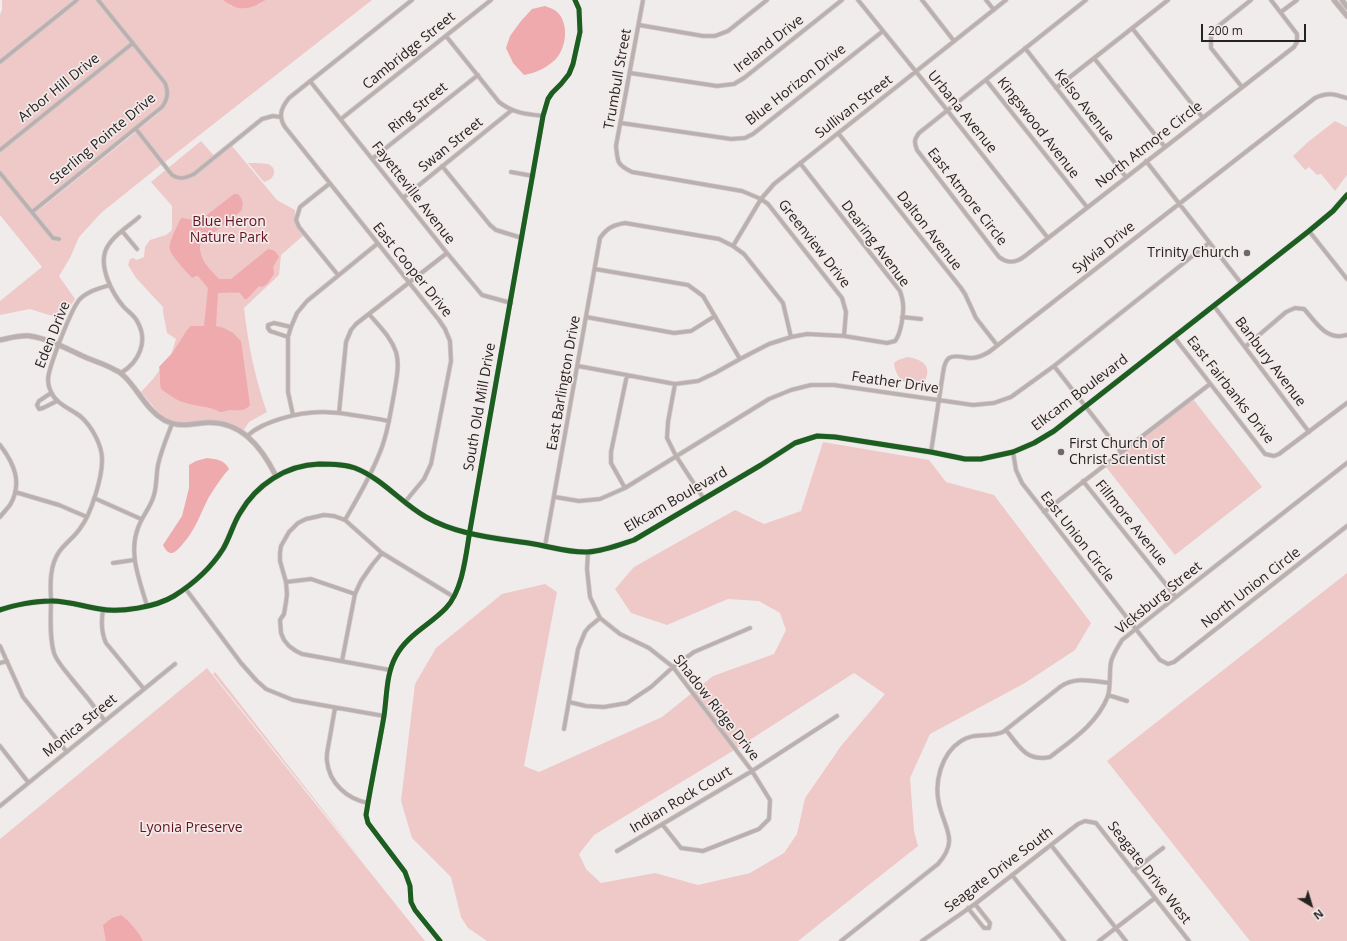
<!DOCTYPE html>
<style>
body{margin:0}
#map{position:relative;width:1347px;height:941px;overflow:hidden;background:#f1ecec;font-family:"Open Sans",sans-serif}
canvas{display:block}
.north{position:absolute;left:1291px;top:885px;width:40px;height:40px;-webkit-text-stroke:3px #f3eaea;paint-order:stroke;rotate:142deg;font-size:11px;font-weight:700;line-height:16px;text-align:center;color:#262323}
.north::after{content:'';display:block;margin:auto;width:14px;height:18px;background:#262323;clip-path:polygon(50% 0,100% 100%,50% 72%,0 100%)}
.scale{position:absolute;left:1201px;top:24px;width:105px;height:18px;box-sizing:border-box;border:2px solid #262323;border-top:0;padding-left:5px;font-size:12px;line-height:14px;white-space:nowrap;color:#262323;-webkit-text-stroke:3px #f3eaea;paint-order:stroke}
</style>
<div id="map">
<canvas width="1347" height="941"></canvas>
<div class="north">N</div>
<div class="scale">200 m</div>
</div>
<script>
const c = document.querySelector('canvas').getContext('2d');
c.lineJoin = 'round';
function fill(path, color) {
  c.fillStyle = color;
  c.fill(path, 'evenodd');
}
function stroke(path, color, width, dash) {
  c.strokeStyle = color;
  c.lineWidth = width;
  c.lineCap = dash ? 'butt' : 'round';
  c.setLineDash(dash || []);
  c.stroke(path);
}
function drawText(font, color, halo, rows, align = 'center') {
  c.font = font + ' "Open Sans",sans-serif';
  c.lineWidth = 3.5;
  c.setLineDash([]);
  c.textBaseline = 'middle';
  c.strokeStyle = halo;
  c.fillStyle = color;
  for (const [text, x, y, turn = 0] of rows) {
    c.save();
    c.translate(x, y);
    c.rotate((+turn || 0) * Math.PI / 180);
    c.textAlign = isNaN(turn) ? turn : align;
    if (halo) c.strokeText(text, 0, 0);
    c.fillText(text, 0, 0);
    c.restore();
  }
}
const green = new Path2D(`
 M2,0H73L0,59V15L2,9Z
 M80,0H95L130,43L0,147V64Z
 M100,0H223L231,6L258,5L266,0H372L165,162L138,129C154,117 177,105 166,82Z
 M132,46C139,54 162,79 165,88C167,95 164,100 161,106L32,210L0,170V152Z
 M1335,121L1347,127V175L1335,191L1321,174L1317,175L1309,167L1305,170L1293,156L1308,142Z
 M136,132L162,164L101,213L79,237L70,258L59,276L75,299L62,319L30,309L0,315V301L42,267L0,215V176L52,239L60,241L61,237L54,236L35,213Z
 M201,141L216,158L232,146L277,200L295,210V220L305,234L281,255L279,275L244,308C248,343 255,379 267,412L249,422L244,430C235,426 225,421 215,421C199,419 181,429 166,419C160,415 147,399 141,392L153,379L171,355L176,339L167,333L163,312V307L136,278L128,265L130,259L133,258L137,260L144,257L145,247L150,240L166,235L172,230V206L151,182Z
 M248,163C252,163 264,163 268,164C279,169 274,180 264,182Z
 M907,357C923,359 934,367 923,384L912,386C901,382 895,375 894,363L898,360Z
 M1193,399L1262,487L1175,555L1106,467Z
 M823,442L929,460L946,482L994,495L1091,623L1075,650L1025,683L930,734L910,778L914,831L918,846L798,941H487L468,928L461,917L451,877L412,838L401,801L415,684L436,648L502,594L545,584L557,592L524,766L539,772L662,717L713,676L774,654L786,630L780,613L759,601L728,599L667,625L631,613L615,589L634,567L735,510L764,524L801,511ZM854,673L885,694L841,746L805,798L797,834L784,853L750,873L698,885L655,873L601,883L586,869L579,854L594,835L731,752Z
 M1347,573V941H1250L1107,761Z
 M207,668L425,941H0V839Z
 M215,672L223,682L366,865L213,674Z`);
const water = new Path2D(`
 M223,0H266C250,10 238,12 223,0Z
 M545,6C550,8 555,9 559,14C569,26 566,49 555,60C546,68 536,73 524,75L513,63L506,48L510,36L521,21L532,9Z
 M234,194H238C243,200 244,203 241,211L200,244C199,260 209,268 219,279H231L268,249L275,251L279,257L273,267L274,274L267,284L262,287L259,286L247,299H244C244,298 241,294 240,293C239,292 221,293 218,293L216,326L224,328L233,333L241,341L250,405C244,412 239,410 231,410C227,410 224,412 220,412C210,406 198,407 186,403C177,401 168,394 161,389C159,381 161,375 159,367L173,352L187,330L191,326H204L208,288L198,276H196L192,278C187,272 172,257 170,250C168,243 177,227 180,220L182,218L199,221Z
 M207,458C216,459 225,460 229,469C221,478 215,487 209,497C199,516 196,530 181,546C174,554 169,557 163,545L182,516L189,488V465L196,461Z
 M121,915C130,922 138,931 143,941H106L103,925L112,918Z`);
const minor = new Path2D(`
 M643,0L616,146C618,162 616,164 632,172L742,191L761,199L768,204L842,298L846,312L844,336
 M858,0L947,110L1048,238
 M922,0L954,41
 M986,0L994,10
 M1086,0L919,133C914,140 914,142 917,150L999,257C1008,264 1016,263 1025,256L1294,47L1297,42V34L1271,0
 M1281,12L1297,0
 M639,25L703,36H715L728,31L767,0
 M1132,28L1203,118
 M446,36L499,102C513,113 525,114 543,116
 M1025,48L1126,177
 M1094,58L1165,147
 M0,62L77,0
 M630,73L717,86L734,84L744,78L842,0
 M986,80L1087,207
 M310,81L447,253L482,295L511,303
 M1242,87L1211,48V36L1216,28L1251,0
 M1056,88L1168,0
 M341,119L491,0
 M621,123L731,139L745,138L753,134L883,31
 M136,129L172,175C180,180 186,178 194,174L262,119L273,116L280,117
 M838,133L961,288L965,294L976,318L997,345
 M0,150L133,43
 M372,159L478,75
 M1146,161L1241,283
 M442,166L490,225L496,230L522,238
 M511,172L533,176
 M0,173L53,238L59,239
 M329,184L300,207L296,220L299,227L338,275
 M403,198L512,110
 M32,212L162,107C168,99 169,92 165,83L98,0
 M122,231L137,249
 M1309,231L1347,279
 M733,246L761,199L774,184L1006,0
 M595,269L688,285L703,296L740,359
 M1214,306L1309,432
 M586,317L674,333L691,331L715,316
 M902,317L921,319
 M288,337L270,331L268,328V325L274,323L291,327
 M1174,337L1265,454L1274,456L1279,454L1347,403
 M1245,347L1286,312L1295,308L1304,309C1317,323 1326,341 1347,335
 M578,366L675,384L698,381L715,373L740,359L769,344L791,337L807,334L844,336L887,343L895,341C901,334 904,313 903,304C903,299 901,295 900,291L800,163
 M1054,366L1121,452
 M121,373C139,362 149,341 137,321C134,315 127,311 123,306C112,293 100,269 105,252C110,237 128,227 139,217
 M675,384L668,422L667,438L676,456L704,499
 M51,393L39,401L37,405L39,409L43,408L57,401
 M339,413L346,342L351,330L356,324L447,253
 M293,415L288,392V337L291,327L297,313L307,301L377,244
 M247,436C257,427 268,423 280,419C320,406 348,414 389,421
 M0,445C14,463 23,483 10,505C7,509 3,513 0,517
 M931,452L943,373C944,368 944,362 949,358C955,354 965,358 971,358C978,358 984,355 989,352L1315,98C1327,92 1334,94 1347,98
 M1013,452L1016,470L1022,483L1160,660L1168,664L1174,662L1347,526
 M1083,481L1176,597
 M625,488L611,463V452L627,375
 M15,492L59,505L87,517
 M555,497L579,501L600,499L625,488L769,399L791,390L811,385H834L973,405L994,403L1011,397L1054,366L1209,243
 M94,498L141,519
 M405,502L424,479L431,464L451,361L450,341L445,329L439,320L285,127C278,116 281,108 289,98L412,0
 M1044,512L1210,384
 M345,520C357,499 369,479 378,457C387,437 390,415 394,394C396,381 400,365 396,352C391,337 379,326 369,314
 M545,546L600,238C607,228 613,225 625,223L719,239L733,246L744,254L783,303L791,337
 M588,552L587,569L590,597L600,618L620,634L649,648L673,667L752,771L770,800L769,819L759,829L703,851L681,848L662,824
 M113,563L134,560
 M286,582L311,579L355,594
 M185,588L241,663L256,680L266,689L293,700L384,716
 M147,606C140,581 128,554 138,528C142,516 151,507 154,495C157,485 156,475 158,465C161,451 167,437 172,424
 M103,610C101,622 101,632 106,643L144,689
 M0,646L23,697L67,752
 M342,661L355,594L361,581L372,565L382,553
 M0,663L7,661
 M390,670L302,654L296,651L289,646L284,640L281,633L280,620L284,614L286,602L287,594L286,582L280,561V553L281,546L289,532L298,523L306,519L324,515L334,516L345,520L382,553L454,597
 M1108,695L1127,701
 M569,702L586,706L604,707L627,703L651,687L673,667L694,652L750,628
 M335,708C333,719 331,731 329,742C328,748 326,755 327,761C329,783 347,799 368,803
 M105,721C94,706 83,692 71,678C65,670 57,662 54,653C49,636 51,616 51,599C50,583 50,565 59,552C65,543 75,537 81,527C91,514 102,478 102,461C103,447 92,426 80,416C71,409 56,404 51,392C49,388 48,383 48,380C48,368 72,307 80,299C88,291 100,288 110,285
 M564,729L578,649L585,632L589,627L600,618
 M1006,730C1019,746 1026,762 1050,757C1072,740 1097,724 1108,696C1111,685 1109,673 1111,662C1113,654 1118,647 1122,640L1176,597L1347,463
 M0,746L28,782
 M0,806L175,664
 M1051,845L1126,941
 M617,851L752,771L837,716
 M1133,871L1163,848
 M1012,875L1064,941
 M968,908L984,928H989L990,923L975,904
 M440,941L415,910L411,902L410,886L405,872L368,823L366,815L368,803C373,774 379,745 384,716C387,696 386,674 396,656C407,635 430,625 446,608C463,590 466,554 470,530L543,116L548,99L552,93L561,84L569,74L573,64L580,32L579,9L575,0
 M841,941L938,864C959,840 945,830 939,804C934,782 941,754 961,741C974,732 989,738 1003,732L1060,687C1074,676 1093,681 1109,683
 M922,941L975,904L1078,824L1085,821L1096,823L1189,941
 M1099,941L1155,898`);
const tertiary = new Path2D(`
 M1334,0L1347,16
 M1342,0L1347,7
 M0,340C10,338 20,335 30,336C50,339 69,350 87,358C97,362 107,365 115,370C119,371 122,374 125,377C138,390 147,410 164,420C178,427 187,425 202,423C240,419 261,446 276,476
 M0,610C14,605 35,601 50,601C65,600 85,607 100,609C120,613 156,607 174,596C193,584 211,568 223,549C230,537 233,524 240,513C256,485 286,465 319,464C331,464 344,464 355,468C383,479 401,503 426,517C459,536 498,538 534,544C552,547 570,553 588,552C604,551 619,545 634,540L761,465L795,443L817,436L835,437L931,452L965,459H981L1013,452L1034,443L1054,431L1309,231L1333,211L1347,195`);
const cycleway = new Path2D(`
 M0,610C14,605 35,601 50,601C65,600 85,607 100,609C120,613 156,607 174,596C193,584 211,568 223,549C230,537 233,524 240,513C256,485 286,465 319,464C331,464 344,464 355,468C383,479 401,503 426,517C459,536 498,538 534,544C552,547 570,553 588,552C604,551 619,545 634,540L761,465L795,443L817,436L835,437L931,452L965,459H981L1013,452L1034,443L1054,431L1309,231L1333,211L1347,195
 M440,941L415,910L411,902L410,886L405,872L368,823L366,815L368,803C373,774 379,745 384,716C387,696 386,674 396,656C407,635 430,625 446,608C463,590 466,554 470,530L543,116L548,99L552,93L561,84L569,74L573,64L580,32L579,9L575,0`);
const markers = [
 [1247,253,4,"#6d6969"],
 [1061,452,4,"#6d6969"]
];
const streetNames = [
 ["Ireland Drive",769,44,-38],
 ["Cambridge Street",409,51,-39],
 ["Trumbull Street",618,79,-80],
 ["Blue Horizon Drive",796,85,-38],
 ["Arbor Hill Drive",59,88,-39],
 ["Kelso Avenue",1084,106,52],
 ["Sullivan Street",854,107,-38],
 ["Ring Street",418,108,-39],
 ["Urbana Avenue",962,112,51],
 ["Kingswood Avenue",1038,128,52],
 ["Sterling Pointe Drive",103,139,-40],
 ["Swan Street",451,145,-39],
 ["North Atmore Circle",1149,145,-38],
 ["Fayetteville Avenue",413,193,52],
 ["East Atmore Circle",967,197,52],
 ["Dalton Avenue",929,231,52],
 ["Greenview Drive",814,244,52],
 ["Dearing Avenue",875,244,53],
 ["Sylvia Drive",1104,248,-38],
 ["East Cooper Drive",412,270,51],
 ["Eden Drive",53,335,-68],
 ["Banbury Avenue",1270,362,53],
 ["East Barlington Drive",564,383,-80],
 ["Feather Drive",895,383,8],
 ["East Fairbanks Drive",1230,390,52],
 ["Elkcam Boulevard",1080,393,-37],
 ["South Old Mill Drive",480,407,-80],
 ["Elkcam Boulevard",676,500,-30],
 ["Fillmore Avenue",1131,523,51],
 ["East Union Circle",1077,537,52],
 ["North Union Circle",1251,588,-38],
 ["Vicksburg Street",1159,598,-39],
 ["Shadow Ridge Drive",716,708,52],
 ["Monica Street",80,726,-39],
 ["Indian Rock Court",681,800,-31],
 ["Seagate Drive South",999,870,-37],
 ["Seagate Drive West",1149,873,52]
];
const parkNames = [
 ["Blue Heron",229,222],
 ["Nature Park",229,238],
 ["Lyonia Preserve",191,828]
];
const poiNames = [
 ["Trinity Church",1239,253],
 ["First Church of",1069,444,"left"],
 ["Christ Scientist",1069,460,"left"]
];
fill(green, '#efc8c8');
fill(water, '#eeaaad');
stroke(minor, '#ccc9c9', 5);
stroke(tertiary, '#ccc9c9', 6);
stroke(minor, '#bbafaf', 3.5);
stroke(tertiary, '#bbafaf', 4.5);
stroke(cycleway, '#1b5e20', 5);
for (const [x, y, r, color] of markers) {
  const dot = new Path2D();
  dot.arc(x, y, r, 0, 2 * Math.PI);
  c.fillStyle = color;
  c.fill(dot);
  stroke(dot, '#f3eaea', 1.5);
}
drawText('14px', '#262323', '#f3eaea', streetNames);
drawText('14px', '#65111f', '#f3eaea', parkNames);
drawText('14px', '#262323', '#f3eaea', poiNames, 'right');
</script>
